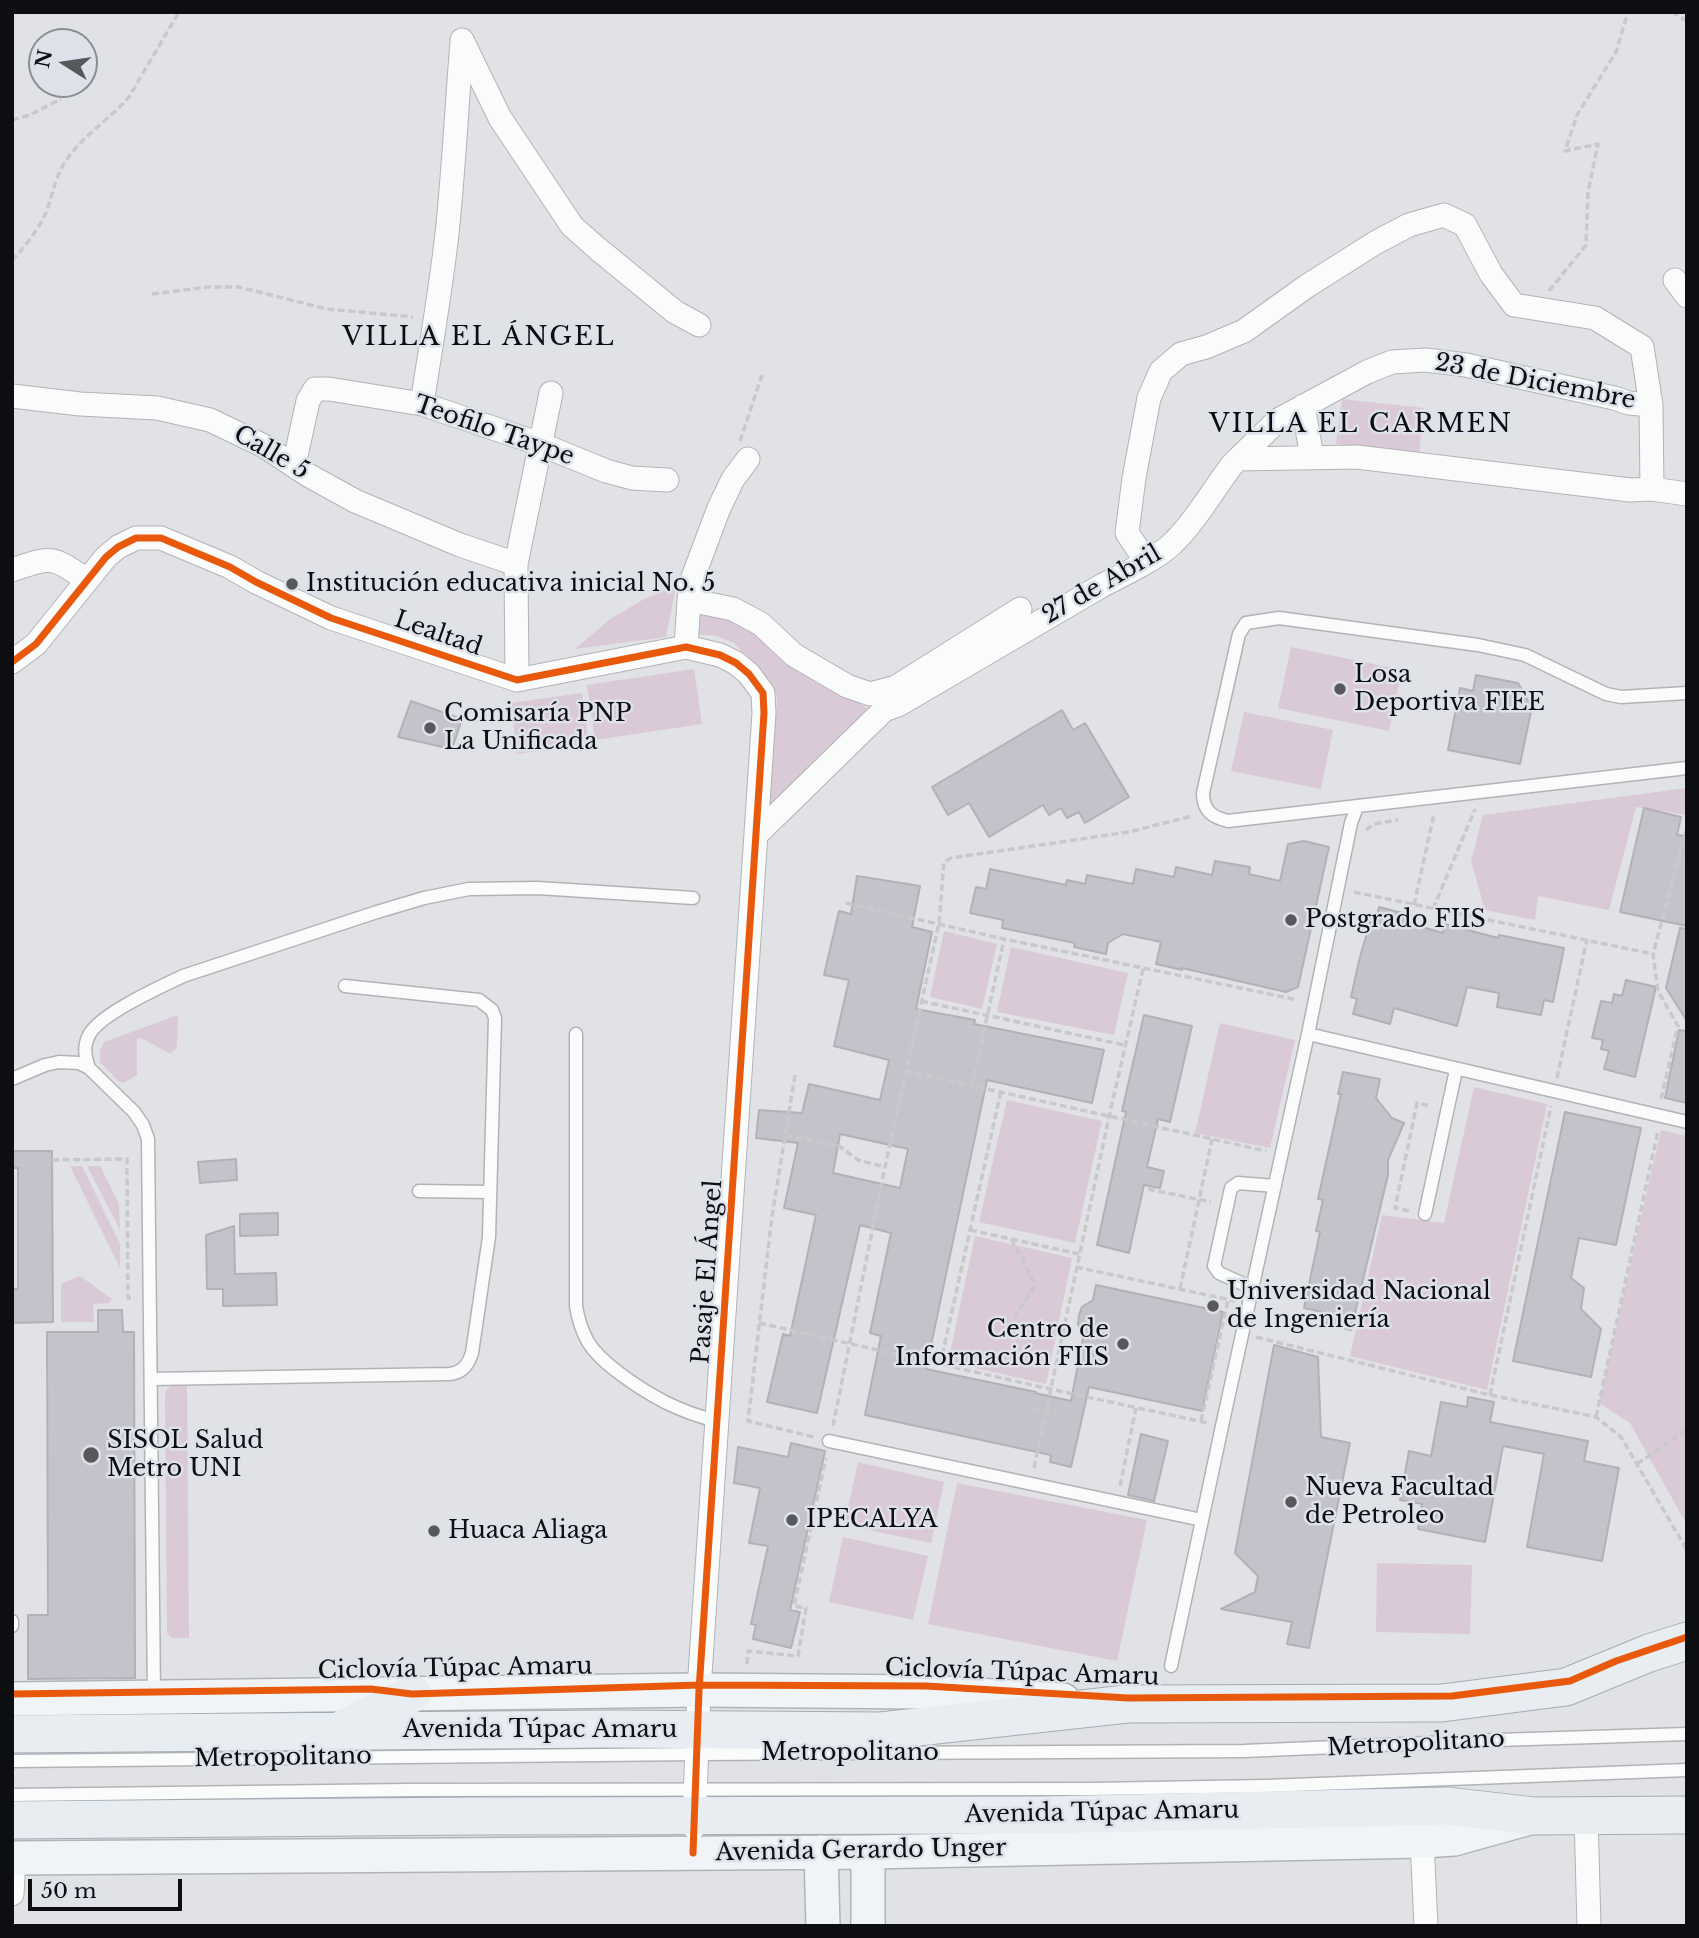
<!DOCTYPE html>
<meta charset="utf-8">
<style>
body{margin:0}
#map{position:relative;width:1699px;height:1938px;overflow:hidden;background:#e1e2e6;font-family:"Libre Baskerville",serif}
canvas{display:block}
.frame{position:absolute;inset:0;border:14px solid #0d0e11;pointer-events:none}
.north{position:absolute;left:28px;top:28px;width:70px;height:70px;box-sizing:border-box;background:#dee1e9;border:2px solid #8a8d93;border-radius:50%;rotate:282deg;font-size:19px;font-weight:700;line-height:28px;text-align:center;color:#0d0e11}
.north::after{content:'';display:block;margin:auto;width:24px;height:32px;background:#57585c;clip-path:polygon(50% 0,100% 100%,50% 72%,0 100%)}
.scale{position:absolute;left:28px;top:1879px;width:154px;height:32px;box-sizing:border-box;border:4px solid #0d0e11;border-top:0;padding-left:9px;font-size:21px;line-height:24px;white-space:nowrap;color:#0d0e11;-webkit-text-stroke:5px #dee1e9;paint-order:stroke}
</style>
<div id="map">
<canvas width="1699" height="1938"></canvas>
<div class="frame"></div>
<div class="north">N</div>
<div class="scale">50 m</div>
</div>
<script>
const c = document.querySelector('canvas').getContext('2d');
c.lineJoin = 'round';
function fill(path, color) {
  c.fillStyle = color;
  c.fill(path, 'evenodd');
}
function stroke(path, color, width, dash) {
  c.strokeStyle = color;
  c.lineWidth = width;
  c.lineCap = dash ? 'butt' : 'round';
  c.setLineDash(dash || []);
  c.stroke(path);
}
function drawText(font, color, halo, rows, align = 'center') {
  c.font = font + ' "Libre Baskerville",serif';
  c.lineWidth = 5;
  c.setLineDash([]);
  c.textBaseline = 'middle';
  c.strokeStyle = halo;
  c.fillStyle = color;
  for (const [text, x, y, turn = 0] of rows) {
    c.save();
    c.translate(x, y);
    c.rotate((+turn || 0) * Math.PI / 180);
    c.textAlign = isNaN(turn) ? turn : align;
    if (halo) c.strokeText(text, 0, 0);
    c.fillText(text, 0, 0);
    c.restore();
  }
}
const green = new Path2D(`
 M1342,399L1424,408L1419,454L1336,444Z
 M676,586L666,637L575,649L609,620L644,599Z
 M697,610L748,625L868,709L778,804L770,803L777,697L765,674L734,643L717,636L694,634Z
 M1291,647L1402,670L1389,731L1278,708Z
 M694,669L702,724L595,740L587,685Z
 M582,693L589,744L517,754L511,703Z
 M1244,712L1333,730L1321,789L1231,771Z
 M1687,788V815L1636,807L1609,910L1538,896L1535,920L1485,910L1471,861L1483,815Z
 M944,931L997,944L982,1009L930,997Z
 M1011,947L1128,973L1114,1035L997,1012Z
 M178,1015L177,1047L171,1054L141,1038L137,1039V1075L123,1083L119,1082L100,1062V1050L104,1042Z
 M1220,1023L1295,1040L1270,1148L1195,1133Z
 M1474,1087L1547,1104L1487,1390L1350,1356L1382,1215L1444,1223Z
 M1007,1100L1102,1121L1075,1243L979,1222Z
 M1661,1130L1687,1136V1525L1630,1423L1599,1403Z
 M70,1166H82L120,1244V1268Z
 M87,1166H100L119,1204L120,1230Z
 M975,1236L1072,1258L1046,1384L948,1362Z
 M80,1276L112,1299L109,1303L93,1304L94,1322H61V1284Z
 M173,1385H187L189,1638H172L167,1633L165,1396L167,1389Z
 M858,1462L944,1482L931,1543L844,1525Z
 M957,1483L1147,1520L1117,1661L928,1624Z
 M843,1537L928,1556L913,1620L829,1602Z
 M1377,1563L1472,1565L1470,1634L1376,1632Z`);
const building = new Path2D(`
 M1476,675L1518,683L1532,707L1520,764L1448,750L1460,688L1473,691Z
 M411,701L462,719L452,749L398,737Z
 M1062,710L1073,730L1085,723L1129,797L1085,823L1079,812L1067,818L1061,808L1049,815L1043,805L989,837L969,803L948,815L932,787Z
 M1644,808L1681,817L1677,835L1687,836V926L1620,912Z
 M1304,841L1329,847L1298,987L1286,992L1182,968V970L1156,964L1161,942L1123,934L1108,943L1106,954L1074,947L1075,943L1002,928L1003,920L970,913L976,887L986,889L990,869L1066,885L1067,880L1085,884L1087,875L1133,884L1136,869L1174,877L1176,867L1212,875L1215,861L1250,867L1249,874L1280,881L1288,844Z
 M857,876L920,886L912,927L932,932L916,1009L975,1020L974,1024L1104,1050L1092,1103L987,1080L926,1369L1036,1392L1035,1393L1071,1401L1083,1338L1078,1324L1079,1315L1082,1307L1093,1300L1096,1285L1223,1312L1202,1411L1089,1387L1071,1467L1050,1462L1051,1455L865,1415L881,1336L870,1333L891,1233L860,1225L817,1413L767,1402L783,1334L790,1336L816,1215L784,1208L798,1143L756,1138L759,1110L802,1113L809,1084L880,1100L889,1060L834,1046L849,980L824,975L839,911L851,914ZM840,1134L908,1149L900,1188L833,1173Z
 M1379,907L1414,916L1412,924L1443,933L1445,924L1498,938L1499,935L1564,948L1553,1002L1544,1000L1541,1015L1497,1007L1499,993L1467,987L1457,1026L1394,1008L1390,1024L1353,1014L1357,999L1351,997L1359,961L1370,922L1375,924Z
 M1680,928L1687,929V1021L1666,988Z
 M1626,980L1656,987L1635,1077L1604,1069L1609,1051L1601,1049L1603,1040L1592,1038L1601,1001L1612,1003L1614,994L1622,996Z
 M1144,1015L1192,1026L1170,1122L1158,1119L1147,1167L1164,1171L1160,1188L1144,1185L1129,1253L1097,1245L1126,1112L1122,1111Z
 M1679,1030L1687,1031V1103L1665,1098Z
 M1343,1072L1380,1079L1376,1098L1392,1118L1404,1123L1388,1160V1175L1351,1330L1323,1323L1326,1313L1304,1308L1320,1232L1316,1231L1323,1200L1318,1199L1341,1094H1338Z
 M1565,1112L1641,1128L1616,1245L1579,1238L1571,1278L1584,1288L1581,1309L1601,1329L1591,1377L1513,1361Z
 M12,1151H52L53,1322L12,1323V1289H18V1168H12Z
 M236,1159L237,1180L200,1183L198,1162Z
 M278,1213V1235L240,1236V1214Z
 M234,1226L235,1274L276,1273L277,1305L223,1306V1289H207L206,1235Z
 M98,1310H122L123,1332H134L135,1678L28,1679V1615H48L47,1332H98Z
 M1274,1345L1318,1357L1321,1437L1350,1443L1309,1648L1287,1644L1292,1622L1221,1609L1255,1592L1258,1576L1235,1553Z
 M1468,1397L1494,1402L1490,1422L1588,1441L1584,1461L1619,1468L1602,1561L1527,1547L1544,1454L1503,1446L1485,1542L1418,1529L1422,1504L1400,1500L1409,1451L1431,1456L1441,1402L1467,1407Z
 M1141,1434L1168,1441L1154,1501L1128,1495Z
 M791,1443L825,1451L790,1610L800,1612L791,1648L753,1639L756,1625L751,1624L768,1546L749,1543L760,1488L734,1483L738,1447L788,1457Z`);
const path = new Path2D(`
 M1672,12L1687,21
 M12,120L30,115L61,99
 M12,260C23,250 44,222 48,207C53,192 56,176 65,162C82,136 109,120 129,97L179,12
 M1549,291L1586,245L1588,192L1598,144L1565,151L1577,115L1616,52L1628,12
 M152,294L207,287H239L327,309L413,317
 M740,441L762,375
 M1366,830L1374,824L1398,820
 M1354,892L1653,954
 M846,903L1004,939L1298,1000
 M1414,905L1434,814
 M1433,909L1475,809
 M921,1001L1124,1045
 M906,1071L1266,1151
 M795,1075L772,1216L748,1421L814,1437
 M1557,1078L1587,939
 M972,1085L1004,940
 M1661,1099L1678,1026L1658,991L1653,954L1687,828
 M786,1135L839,1146L858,1160L885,1167
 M52,1160L127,1159L128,1298H135
 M1148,1189L1211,1202
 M1409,1211L1395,1208L1417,1103L1431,1106
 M970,1230L1079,1254
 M1011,1239L1031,1275L1034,1287L1015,1316
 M1076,1267L1235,1301
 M1180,1289L1212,1139
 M759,1323L1050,1389L1208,1423
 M1256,1337L1490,1395L1596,1417L1621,1437L1687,1550
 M940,1365L1001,1091
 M1490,1395L1551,1106
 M1033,1409L1057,1414
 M1596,1417L1658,1131
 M1201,1421L1228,1300
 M833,1426L885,1167L939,923L944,862L951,858L1129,832L1192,816
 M1637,1464L1687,1430
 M1034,1468L1109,1117L1143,969
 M1120,1486L1136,1408
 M747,1664L748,1651L798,1656L806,1608L794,1606L826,1458`);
const lane = new Path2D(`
 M1687,693L1621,697L1606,694L1525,655L1478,645L1279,618L1246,623L1239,634L1203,793C1203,811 1212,817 1228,821L1687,768
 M576,1034V1306C578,1319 582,1331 588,1342C596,1355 607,1364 619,1373C650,1396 679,1412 717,1421
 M1308,1034L1687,1122
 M89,1068C85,1056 83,1047 89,1035C100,1014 160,987 183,976L377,912L424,898L469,889L538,888L693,898
 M12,1079L45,1065L59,1062L79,1063L89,1068L134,1112L143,1125L148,1139L154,1695
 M419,1191L490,1192
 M1425,1214L1456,1070
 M1252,1288L1219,1273L1214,1266L1231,1188L1238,1183L1275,1186
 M152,1379L450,1374C463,1372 468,1365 472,1353L489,1237L495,1018L492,1010L479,1000L345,986
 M829,1441L1202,1520
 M12,1621V1626
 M1171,1666L1222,1426L1308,1034L1351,823L1357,807
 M12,1761L697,1754L1244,1751L1497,1740L1687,1734
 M12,1795L407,1790L1092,1789L1265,1786L1687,1770`);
const street = new Path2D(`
 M462,40L500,118L572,226L598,249L675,312L699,325
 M1675,280L1687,296
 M12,396L80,404L157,408L210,420L264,446L308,475L355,501L460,545L516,564
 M422,404C431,344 442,284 448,224C454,163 457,103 462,42
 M1303,406L1312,457
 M1238,459L1278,420L1367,372L1392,362L1426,360L1466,365L1614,398L1629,403L1651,405
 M294,465L308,401L315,389H329L422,404L540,444L606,471L632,478L667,480
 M1146,561L1127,533L1134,478L1149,398L1161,371L1181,354L1206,347L1244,331L1307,286L1375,243L1409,225L1444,215L1465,225L1491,274L1514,305L1595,318L1642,347L1651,405L1652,489
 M12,570C53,556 51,556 87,580
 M689,600L733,609L761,624L794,655L847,686L870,694L896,687L1020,609
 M686,647L690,585L719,508L733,479L748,459
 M12,662L36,644L106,557L118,547L136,538H161L230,567L256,582L331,618L517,680L686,647L720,655L736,663L749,674L763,693L764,713L699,1690L694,1827
 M517,680L516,564L551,393
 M756,835L884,710L898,705L1103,585C1123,575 1158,558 1173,543C1195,522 1213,490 1232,465L1238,459L1357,457L1630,490L1652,489L1687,494
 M1586,1815L1589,1926
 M1422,1841L1426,1926
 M12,1894L14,1858`);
const secondary = new Path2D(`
 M12,1699L699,1690L925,1692L1063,1700
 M821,1852L823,1926
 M868,1852V1926
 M12,1858L868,1852L1422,1841L1454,1839L1533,1817`);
const primary = new Path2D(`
 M344,1728L412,1694
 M12,1734L608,1729L881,1731L1127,1704L1442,1703L1566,1687L1649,1653L1687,1641
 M12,1820L475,1816L1043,1815L1447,1806L1534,1816L1687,1815`);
const cycleway = new Path2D(`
 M12,662L36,644L106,557L118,547L136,538H161L230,567L256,582L331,618L517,680L686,647L720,655L736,663L749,674L763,693L764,713L699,1690L693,1853
 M12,1694L371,1689L412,1694L700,1685L926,1686L1128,1698L1452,1696L1570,1681L1616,1661L1687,1637`);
const markers = [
 [292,584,7,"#57585c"],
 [1340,689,7,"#57585c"],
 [430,728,7,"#57585c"],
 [1291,920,7,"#57585c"],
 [1213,1306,7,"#57585c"],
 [1123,1344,7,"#57585c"],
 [91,1455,9,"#57585c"],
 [1291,1502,7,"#57585c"],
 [792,1520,7,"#57585c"],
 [434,1531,7,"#57585c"]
];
const streetNames = [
 ["23 de Diciembre",1535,382,11],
 ["Teofilo Taype",494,431,19],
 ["Calle 5",271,453,30],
 ["27 de Abril",1102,585,-30],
 ["Lealtad",438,634,19],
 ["Pasaje El Ángel",708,1272,-86],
 ["Ciclovía Túpac Amaru",455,1669,-1],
 ["Ciclovía Túpac Amaru",1022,1673,2],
 ["Avenida Túpac Amaru",540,1730],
 ["Metropolitano",1416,1744,-3],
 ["Metropolitano",850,1753],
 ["Metropolitano",283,1758,-1],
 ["Avenida Túpac Amaru",1102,1813,-1],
 ["Avenida Gerardo Unger",861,1851,-1]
];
const poiNames = [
 ["Institución educativa inicial No. 5",306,584],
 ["Losa",1354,675],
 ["Deportiva FIEE",1354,703],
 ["Comisaría PNP",444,714],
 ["La Unificada",444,742],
 ["Postgrado FIIS",1305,920],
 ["Universidad Nacional",1227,1292],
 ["de Ingeniería",1227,1320],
 ["Centro de",1109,1330,"right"],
 ["Información FIIS",1109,1358,"right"],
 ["SISOL Salud",107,1441],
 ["Metro UNI",107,1469],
 ["Nueva Facultad",1305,1488],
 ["de Petroleo",1305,1516],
 ["IPECALYA",806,1520],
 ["Huaca Aliaga",448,1531]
];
const neighbourhoodNames = [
 ["VILLA EL ÁNGEL",479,338],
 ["VILLA EL CARMEN",1361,425]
];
fill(green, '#dac9d6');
fill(building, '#c4c2cb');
stroke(building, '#b2b2b6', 2);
stroke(lane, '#b2b3b6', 15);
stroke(street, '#b2b3b6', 25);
stroke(secondary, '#b2b3b6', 36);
stroke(primary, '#a3acb4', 39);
stroke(path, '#c9c9cb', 3.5, [7, 3.5]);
stroke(lane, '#fafbfb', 12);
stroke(street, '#fafbfb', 23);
stroke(secondary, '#f1f4f6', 33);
stroke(primary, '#e8edf1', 37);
stroke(cycleway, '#e8590c', 7);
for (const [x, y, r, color] of markers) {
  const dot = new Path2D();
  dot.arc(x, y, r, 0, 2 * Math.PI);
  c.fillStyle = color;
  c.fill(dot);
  stroke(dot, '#dee1e9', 2.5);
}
drawText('24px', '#0d0e11', '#dee1e9', streetNames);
drawText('24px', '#0d0e11', '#dee1e9', poiNames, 'left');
c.letterSpacing = '2px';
drawText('26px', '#0d0e11', '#dee1e9', neighbourhoodNames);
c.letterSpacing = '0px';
</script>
